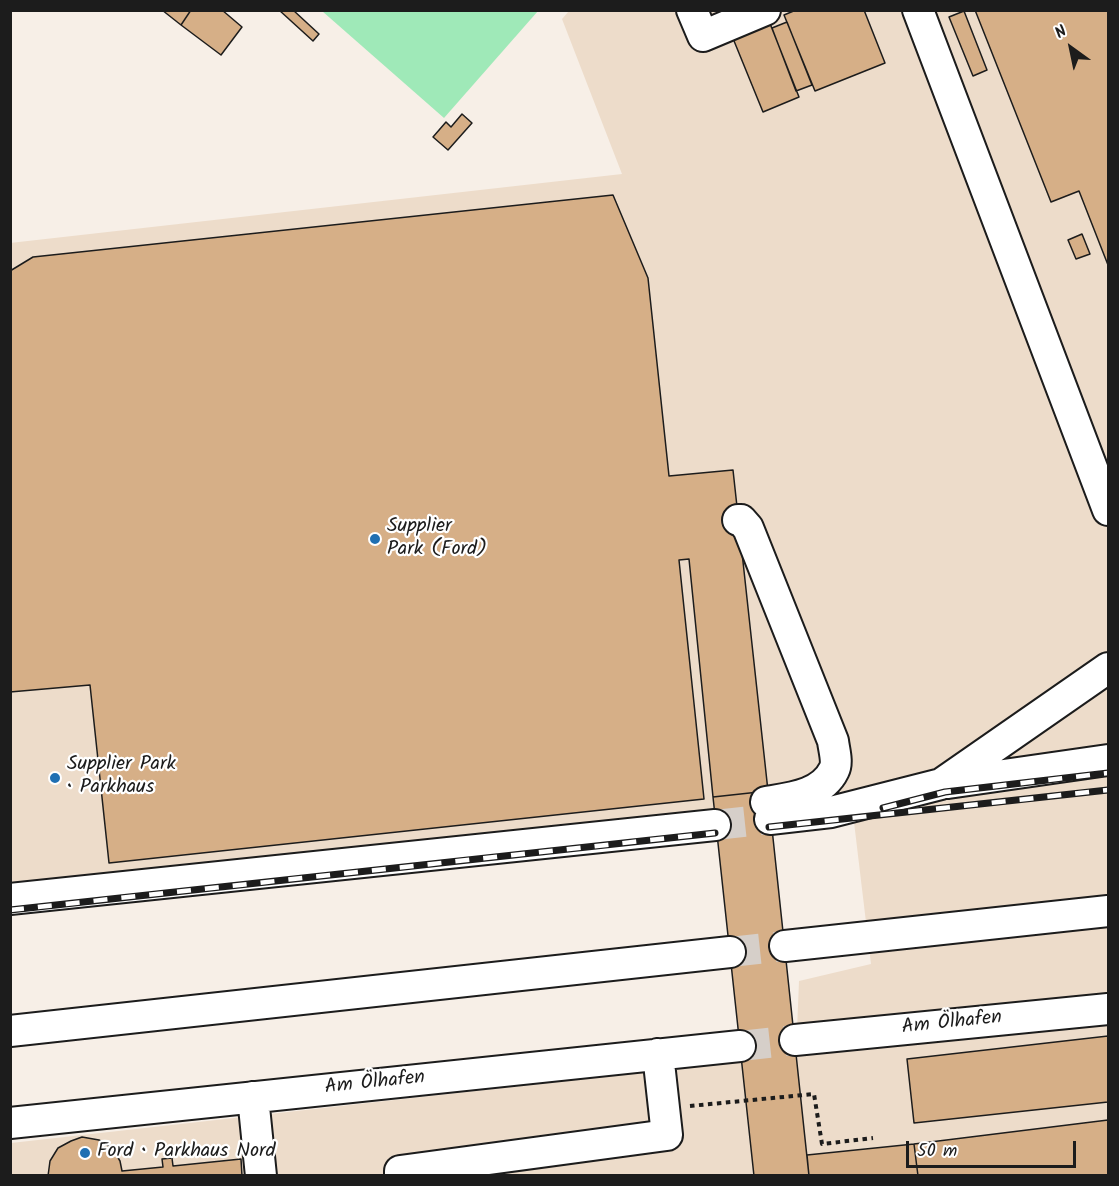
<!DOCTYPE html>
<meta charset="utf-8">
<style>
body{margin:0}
#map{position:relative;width:1119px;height:1186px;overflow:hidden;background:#f7efe7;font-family:Kalam,sans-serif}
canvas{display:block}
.frame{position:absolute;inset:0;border:12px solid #1c1c1c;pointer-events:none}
.north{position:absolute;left:1041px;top:18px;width:60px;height:60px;-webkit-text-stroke:4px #fff;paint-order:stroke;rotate:327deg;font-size:16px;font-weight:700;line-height:24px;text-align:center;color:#1c1c1c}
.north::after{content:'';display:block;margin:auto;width:21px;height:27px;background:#1c1c1c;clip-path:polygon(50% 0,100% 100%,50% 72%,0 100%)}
.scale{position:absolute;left:906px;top:1141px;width:170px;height:27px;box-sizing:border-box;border:3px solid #1c1c1c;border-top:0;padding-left:8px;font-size:18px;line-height:21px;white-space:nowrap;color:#1c1c1c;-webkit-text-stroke:4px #fff;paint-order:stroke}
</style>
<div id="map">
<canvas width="1119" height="1186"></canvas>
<div class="frame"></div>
<div class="north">N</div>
<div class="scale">50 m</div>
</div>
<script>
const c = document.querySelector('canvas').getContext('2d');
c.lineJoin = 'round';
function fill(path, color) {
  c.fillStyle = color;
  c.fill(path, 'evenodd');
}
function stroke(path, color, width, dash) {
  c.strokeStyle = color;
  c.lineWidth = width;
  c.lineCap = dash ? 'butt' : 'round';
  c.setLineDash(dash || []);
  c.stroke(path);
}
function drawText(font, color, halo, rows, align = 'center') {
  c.font = font + ' Kalam,sans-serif';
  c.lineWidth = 4.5;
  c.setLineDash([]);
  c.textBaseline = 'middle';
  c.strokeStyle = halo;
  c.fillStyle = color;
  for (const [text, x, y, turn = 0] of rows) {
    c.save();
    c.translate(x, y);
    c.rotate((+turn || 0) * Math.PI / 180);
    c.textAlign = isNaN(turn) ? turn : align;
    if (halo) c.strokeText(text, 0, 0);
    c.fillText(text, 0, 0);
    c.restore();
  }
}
const built = new Path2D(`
 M569,11H1108V1175H11V1143L796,1055L799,981L871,964L854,822L11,906L10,243L622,174L562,19Z`);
const green = new Path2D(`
 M322,11H538L444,118Z`);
const building = new Path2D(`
 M162,10H191L181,25Z
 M191,10H222L242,27L221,55L181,25Z
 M279,10H293L319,34L313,41Z
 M796,10H864L885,63L815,91L784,15Z
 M975,10H1108V265L1079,191L1051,202Z
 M964,11L987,70L973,76L949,17Z
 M769,21L799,97L763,112L732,36Z
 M787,22L812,85L796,91L772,28Z
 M462,114L472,123L448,150L433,137L446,122L451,127Z
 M613,195L648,278L669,476L733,470L768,791L713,797L689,559L679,560L704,799L109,863L90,685L10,692V271L33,257Z
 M1082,234L1090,254L1076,259L1068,240Z
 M768,791L809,1176H754L713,797Z
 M1108,1036V1102L914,1123L907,1059Z
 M1108,1120V1176H918L914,1144Z
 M82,1137L99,1140L112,1148L120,1161L122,1171L163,1167L162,1159L172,1158L173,1166L241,1159L242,1176H48L50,1161L58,1148L71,1141Z
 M914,1144L918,1176H809L807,1155Z`);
const minorTunnel = new Path2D(`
 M715,825L770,819
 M730,952L785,946
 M740,1046L795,1040`);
const path = new Path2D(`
 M690,1106L814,1094L822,1144L873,1138`);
const minor = new Path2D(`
 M692,10L703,36L765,10
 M918,10L1108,510
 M738,520H741L748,528L833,741C834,750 838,762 834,770C822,795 790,798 766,802
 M948,783L1108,760
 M770,819L831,812L941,784L1108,668
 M10,899L715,825
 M785,946L1108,911
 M10,1031L730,952
 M795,1040L1108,1009
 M253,1097L261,1176
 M10,1123L740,1046
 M400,1176V1171L667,1135L658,1054`);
const rail = new Path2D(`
 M883,808L945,792L1108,773
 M769,827L1108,790
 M10,910L715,833`);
const markers = [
 [375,539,6,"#1f6fb2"],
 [55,778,6,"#1f6fb2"],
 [85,1153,6,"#1f6fb2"]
];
const poiNames = [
 ["Supplier",387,528],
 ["Park (Ford)",387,551],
 ["Supplier Park",67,766],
 ["• Parkhaus",67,789],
 ["Ford • Parkhaus Nord",97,1153]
];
const streetNames = [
 ["Am Ölhafen",952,1024,-6],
 ["Am Ölhafen",375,1084,-6]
];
fill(built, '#eddcca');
fill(green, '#9fe9b8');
fill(building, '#d6af87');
stroke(building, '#1c1c1c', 1.5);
stroke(minorTunnel, '#d6cfc9', 30, [30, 15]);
stroke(minor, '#1c1c1c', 34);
stroke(path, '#1c1c1c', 4, [4.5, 4.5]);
stroke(minor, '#fff', 30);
stroke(rail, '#1c1c1c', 7);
stroke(rail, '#fff', 4.5, [14]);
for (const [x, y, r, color] of markers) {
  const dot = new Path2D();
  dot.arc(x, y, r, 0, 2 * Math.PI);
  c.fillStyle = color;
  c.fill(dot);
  stroke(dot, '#fff', 2);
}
drawText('20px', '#1c1c1c', '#fff', poiNames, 'left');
drawText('20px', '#1c1c1c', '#fff', streetNames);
</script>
